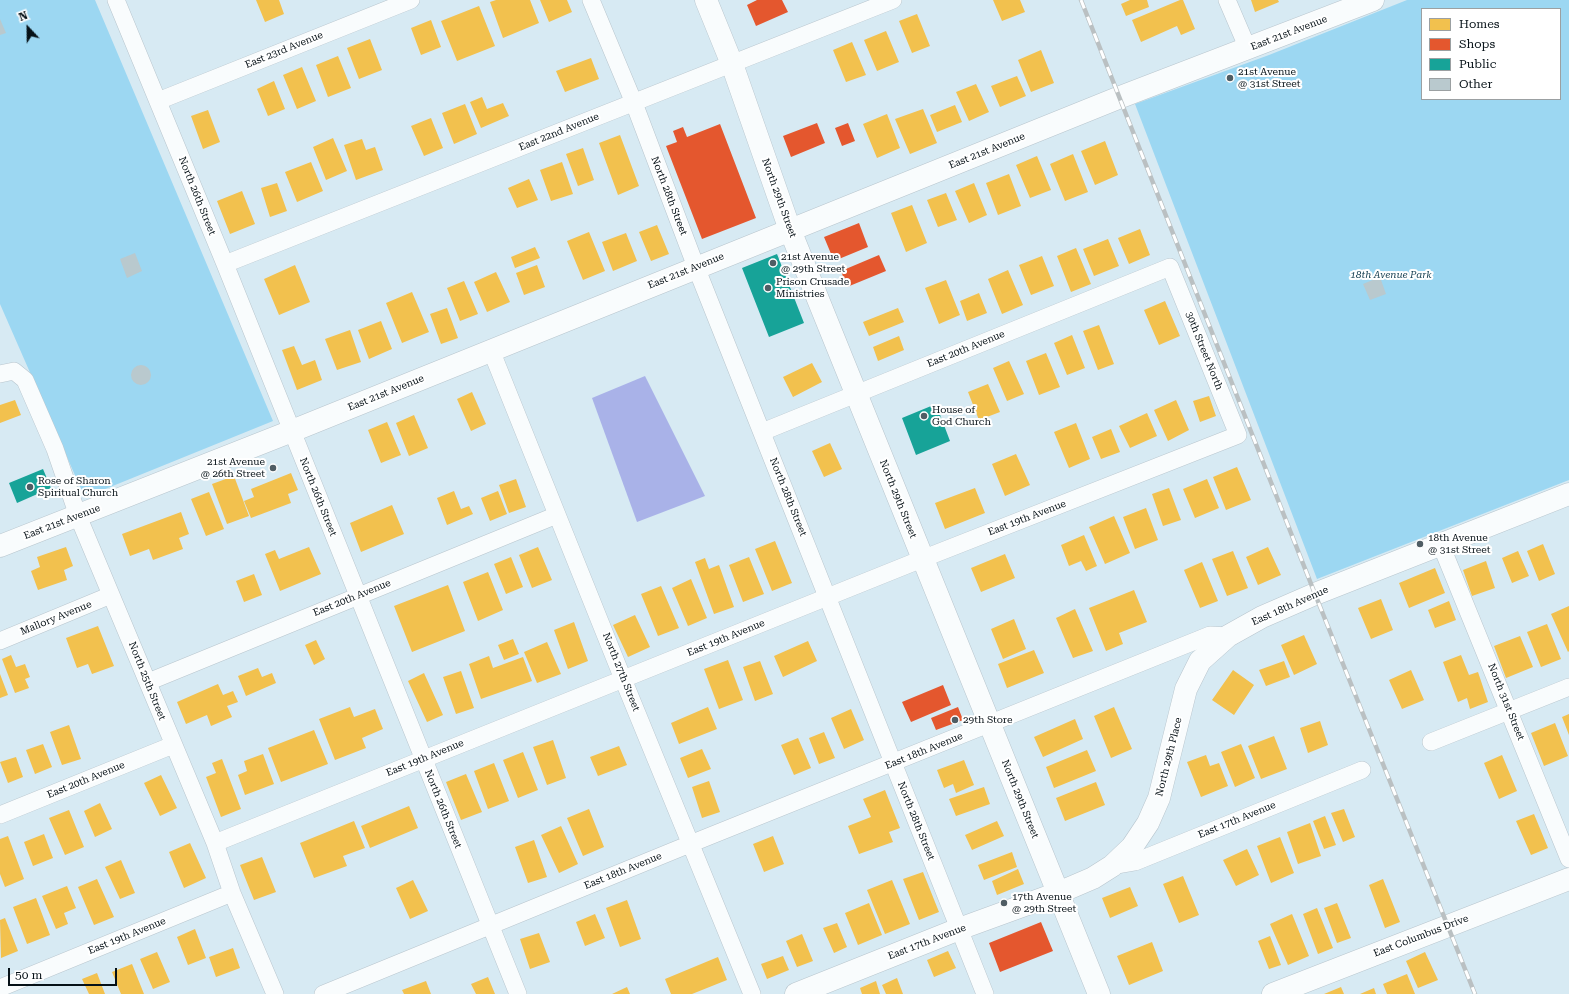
<!DOCTYPE html>
<style>
body{margin:0}
#map{position:relative;width:1569px;height:994px;overflow:hidden;background:#d7eaf3;font-family:"Roboto Serif",serif}
canvas{display:block}
.legend{position:absolute;left:1421px;top:8px;width:140px;height:92px;box-sizing:border-box;background:#fff;border:1px solid #9ba0a2;margin:0;padding:5px 7px;list-style:none;font-size:12px;color:#061117}
.legend li{display:flex;align-items:center;gap:8px;height:20px}
.legend b{width:20px;border:1px solid #9ba0a2}
.north{position:absolute;left:8px;top:8px;width:40px;height:40px;-webkit-text-stroke:3px #fff;paint-order:stroke;rotate:338deg;font-size:11px;font-weight:700;line-height:16px;text-align:center;color:#061117}
.north::after{content:'';display:block;margin:auto;width:14px;height:18px;background:#061117;clip-path:polygon(50% 0,100% 100%,50% 72%,0 100%)}
.scale{position:absolute;left:8px;top:968px;width:109px;height:18px;box-sizing:border-box;border:2px solid #061117;border-top:0;padding-left:5px;font-size:12px;line-height:14px;white-space:nowrap;color:#061117;-webkit-text-stroke:3px #fff;paint-order:stroke}
</style>
<div id="map">
<canvas width="1569" height="994"></canvas>
<ul class="legend">
<li><b style="height:11px;background:#f2c14e"></b>Homes</li>
<li><b style="height:11px;background:#e4572e"></b>Shops</li>
<li><b style="height:11px;background:#17a398"></b>Public</li>
<li><b style="height:11px;background:#b9c9ce"></b>Other</li>
</ul>
<div class="north">N</div>
<div class="scale">50 m</div>
</div>
<script>
const c = document.querySelector('canvas').getContext('2d');
c.lineJoin = 'round';
function fill(path, color) {
  c.fillStyle = color;
  c.fill(path, 'evenodd');
}
function stroke(path, color, width, dash) {
  c.strokeStyle = color;
  c.lineWidth = width;
  c.lineCap = dash ? 'butt' : 'round';
  c.setLineDash(dash || []);
  c.stroke(path);
}
function drawText(font, color, halo, rows, align = 'center') {
  c.font = font + ' "Roboto Serif",serif';
  c.lineWidth = 4;
  c.setLineDash([]);
  c.textBaseline = 'middle';
  c.strokeStyle = halo;
  c.fillStyle = color;
  for (const [text, x, y, turn = 0] of rows) {
    c.save();
    c.translate(x, y);
    c.rotate((+turn || 0) * Math.PI / 180);
    c.textAlign = isNaN(turn) ? turn : align;
    if (halo) c.strokeText(text, 0, 0);
    c.fillText(text, 0, 0);
    c.restore();
  }
}
const green = new Path2D(`
 M0,0H95L273,421L88,496L81,489L0,304Z
 M1407,0H1569V480L1317,579L1135,104L1269,55ZM1422,9H1560V99H1422Z`);
const water = new Path2D(`
 M645,376L705,496L637,522L592,398Z`);
const homes = new Path2D(`
 M256,0H279L284,14L265,22Z
 M496,0H530L539,23L503,38L490,2Z
 M540,0H567L572,12L549,22Z
 M993,0H1020L1025,12L1002,21Z
 M1130,0H1147L1149,7L1126,16L1121,4Z
 M1180,0H1183L1195,29L1181,35L1177,26L1141,42L1132,20Z
 M1251,0H1278L1279,2L1255,12Z
 M479,6L495,46L457,61L441,21Z
 M917,14L930,46L912,53L899,21Z
 M431,20L441,47L421,55L411,28Z
 M886,31L899,62L877,71L864,40Z
 M370,39L382,70L359,79L347,48Z
 M852,42L866,75L846,82L833,50Z
 M1041,50L1054,83L1031,92L1018,60Z
 M338,56L351,88L328,97L316,65Z
 M591,58L599,79L565,92L556,71Z
 M302,67L316,101L297,109L283,75Z
 M1017,76L1026,96L1000,107L991,86Z
 M274,81L285,109L268,116L257,89Z
 M976,84L989,112L969,121L956,92Z
 M482,97L487,109L503,103L509,116L481,128L470,102Z
 M465,104L477,134L454,144L442,113Z
 M955,105L962,122L937,132L930,115Z
 M923,109L937,143L910,154L895,119Z
 M208,110L220,142L203,149L191,116Z
 M887,114L900,148L877,158L863,124Z
 M431,118L443,148L424,156L411,126Z
 M620,135L639,186L618,195L599,143Z
 M333,138L347,171L326,180L313,147Z
 M362,139L366,150L375,147L383,170L356,180L344,145Z
 M1105,141L1118,175L1095,185L1081,151Z
 M583,148L594,180L578,186L566,154Z
 M1073,154L1088,192L1065,201L1050,164Z
 M1037,156L1051,190L1030,198L1016,165Z
 M311,162L323,191L297,202L285,172Z
 M562,162L573,194L551,201L540,170Z
 M1009,174L1021,206L998,215L986,183Z
 M529,179L538,200L517,208L508,188Z
 M277,183L287,211L270,217L261,188Z
 M974,183L987,215L969,223L955,191Z
 M242,191L255,224L230,234L217,201Z
 M946,193L957,220L938,227L927,200Z
 M912,205L927,243L906,252L891,213Z
 M657,225L669,254L651,261L639,232Z
 M1140,229L1150,255L1129,264L1118,238Z
 M589,232L605,271L583,280L567,241Z
 M626,233L637,261L613,271L602,242Z
 M1108,239L1119,266L1094,276L1083,249Z
 M535,247L540,258L515,268L511,257Z
 M1076,248L1091,284L1071,292L1057,256Z
 M1042,256L1054,286L1031,295L1019,265Z
 M295,265L310,302L279,315L264,279Z
 M537,265L545,287L524,295L516,273Z
 M1008,270L1023,305L1002,314L988,279Z
 M496,272L510,302L487,312L474,282Z
 M946,280L960,315L939,324L925,288Z
 M464,281L478,314L460,321L447,288Z
 M412,292L429,332L402,343L386,303Z
 M979,293L987,313L967,321L960,301Z
 M1165,301L1180,336L1159,345L1144,310Z
 M447,308L458,338L441,344L430,314Z
 M898,308L904,322L869,336L863,322Z
 M381,321L392,349L369,359L358,330Z
 M1099,325L1114,364L1098,370L1083,331Z
 M350,330L361,362L337,370L325,339Z
 M1072,335L1085,368L1067,375L1054,343Z
 M899,336L904,350L878,361L873,347Z
 M294,346L302,365L315,360L322,380L297,390L282,350Z
 M1046,353L1060,387L1039,395L1026,361Z
 M1009,361L1024,394L1007,401L993,368Z
 M812,363L822,382L793,397L783,377Z
 M988,384L1000,412L979,420L968,392Z
 M472,392L486,424L471,431L457,399Z
 M1209,396L1216,416L1200,422L1193,401Z
 M15,400L21,415L0,423V405Z
 M1176,400L1189,430L1168,441L1154,410Z
 M1147,413L1157,436L1130,448L1119,426Z
 M414,415L428,448L409,456L396,423Z
 M387,422L401,455L381,463L368,430Z
 M1076,423L1090,459L1069,468L1054,432Z
 M1111,429L1120,452L1101,459L1092,437Z
 M830,443L842,469L824,477L812,451Z
 M1016,454L1030,485L1005,496L992,464Z
 M1237,467L1251,500L1226,510L1213,477Z
 M291,473L298,490L288,494L291,503L251,518L244,501L254,497L251,489Z
 M234,476L249,516L227,524L212,484Z
 M516,479L526,507L509,513L499,485Z
 M1207,479L1219,508L1195,518L1183,489Z
 M975,488L985,513L945,529L935,503Z
 M1169,488L1181,520L1163,526L1152,494Z
 M454,491L461,509L469,506L473,514L447,525L437,498Z
 M498,491L507,514L490,521L481,498Z
 M209,492L224,529L206,536L191,499Z
 M392,505L404,534L361,552L350,523Z
 M1146,508L1158,540L1135,549L1123,517Z
 M181,512L189,534L179,538L183,549L153,560L149,549L130,556L122,534Z
 M1114,516L1130,553L1105,564L1089,527Z
 M1084,535L1097,566L1086,571L1081,561L1069,566L1061,545Z
 M775,541L792,583L772,591L755,549Z
 M1543,544L1555,574L1539,581L1527,551Z
 M66,547L73,566L64,570L67,580L38,590L31,571L40,567L37,557Z
 M309,547L321,574L280,591L265,554L275,550L279,559Z
 M538,547L552,580L532,588L519,555Z
 M1268,547L1281,575L1258,585L1246,557Z
 M1233,551L1248,588L1227,596L1212,559Z
 M1518,551L1529,576L1512,583L1502,558Z
 M1005,554L1015,578L981,592L971,568Z
 M511,557L523,587L506,594L494,564Z
 M749,557L764,594L743,602L729,565Z
 M705,558L709,569L719,565L734,607L714,614L695,562Z
 M1486,561L1495,588L1472,596L1463,570Z
 M1202,562L1218,601L1200,608L1184,570Z
 M1435,568L1445,593L1409,608L1399,583Z
 M488,572L503,610L478,621L463,582Z
 M254,574L262,595L244,602L236,581Z
 M691,579L707,618L688,626L672,588Z
 M448,585L465,631L412,652L394,606Z
 M661,586L679,628L658,636L641,594Z
 M1134,590L1147,622L1119,633L1123,644L1106,651L1089,608Z
 M1381,599L1393,630L1371,639L1358,608Z
 M1449,601L1456,620L1435,628L1428,610Z
 M1569,606V651L1568,652L1551,614Z
 M1075,609L1093,651L1073,658L1056,618Z
 M635,615L650,647L628,657L613,625Z
 M1014,619L1026,649L1003,659L991,629Z
 M574,622L588,661L568,669L554,630Z
 M1547,624L1561,659L1541,667L1527,632Z
 M98,626L114,666L92,674L88,664L77,668L66,638Z
 M1304,635L1317,664L1294,675L1281,645Z
 M1520,636L1533,667L1506,678L1494,646Z
 M513,639L519,654L504,660L498,645Z
 M316,640L325,659L314,665L305,645Z
 M808,641L817,661L783,677L774,656Z
 M547,642L561,674L537,683L524,652Z
 M1034,650L1044,673L1007,688L998,664Z
 M11,655L16,667L25,664L30,677L25,679L29,688L15,693L2,659Z
 M1461,655L1469,675L1478,672L1488,702L1470,709L1467,698L1458,702L1443,662Z
 M489,656L493,668L523,657L532,681L481,699L469,664Z
 M728,660L743,700L719,709L704,669Z
 M760,661L773,694L755,701L743,667Z
 M1284,661L1290,677L1266,686L1259,670Z
 M258,668L262,677L272,673L276,683L246,696L238,676Z
 M1233,670L1254,685L1234,715L1212,700Z
 M1411,670L1424,700L1402,709L1389,680Z
 M461,671L474,708L456,714L443,677Z
 M424,673L443,715L427,722L408,681Z
 M0,674L8,695L0,698Z
 M218,684L223,695L233,691L238,702L227,706L232,717L211,726L207,715L186,724L177,702Z
 M350,707L354,717L375,709L383,729L362,738L366,748L335,760L319,719Z
 M708,707L717,729L679,744L671,723Z
 M1114,707L1132,749L1111,758L1094,716Z
 M851,709L864,740L844,749L831,718Z
 M1569,714V735L1562,717Z
 M1075,719L1083,739L1043,757L1034,737Z
 M1320,721L1328,745L1308,753L1300,728Z
 M1555,723L1568,756L1544,766L1531,733Z
 M69,725L81,759L62,765L50,732Z
 M314,730L328,764L281,782L268,748Z
 M824,732L835,758L819,764L809,738Z
 M1274,736L1287,769L1261,779L1248,746Z
 M798,738L811,768L794,775L781,745Z
 M553,740L566,778L547,785L533,747Z
 M43,744L52,767L35,774L26,750Z
 M1241,744L1255,778L1235,787L1221,752Z
 M619,746L627,765L598,776L590,757Z
 M702,749L711,769L688,778L680,758Z
 M1087,750L1096,771L1054,788L1046,767Z
 M523,752L538,790L518,798L503,760Z
 M263,754L274,784L245,795L238,775L247,771L244,761Z
 M1206,755L1210,766L1219,763L1228,786L1201,797L1187,762Z
 M1502,755L1517,791L1499,799L1484,763Z
 M16,757L23,777L8,783L0,762Z
 M222,759L241,809L221,817L206,777L216,773L212,763Z
 M964,760L974,785L956,793L953,784L944,788L937,770Z
 M494,763L509,801L488,809L474,771Z
 M466,774L482,812L461,820L446,782Z
 M161,775L177,808L160,816L144,783Z
 M709,781L720,812L702,818L692,787Z
 M1096,782L1105,805L1065,821L1056,798Z
 M984,787L990,804L956,816L949,799Z
 M885,790L900,828L889,832L893,842L859,854L848,826L871,817L863,799Z
 M100,803L112,829L95,837L84,811Z
 M409,806L418,828L370,848L361,826Z
 M589,809L604,847L583,856L567,818Z
 M1344,809L1355,837L1343,842L1331,813Z
 M69,810L84,847L65,855L49,818Z
 M1534,814L1548,848L1531,855L1516,821Z
 M1325,816L1336,845L1324,849L1313,821Z
 M354,821L365,848L343,856L347,866L314,878L300,843Z
 M997,821L1004,836L972,850L965,835Z
 M1310,823L1321,856L1298,864L1287,832Z
 M561,826L578,864L559,873L541,835Z
 M44,834L53,858L33,866L24,842Z
 M8,836L24,879L5,887L0,874V839Z
 M773,836L784,864L764,872L753,844Z
 M1280,837L1294,873L1271,883L1257,846Z
 M534,840L547,877L528,883L515,847Z
 M190,843L206,878L184,888L169,852Z
 M1247,849L1259,875L1236,886L1223,860Z
 M1012,852L1017,867L984,880L978,865Z
 M262,857L276,892L254,900L240,865Z
 M121,860L135,893L120,899L105,867Z
 M1018,869L1024,884L997,895L992,881Z
 M923,872L939,912L919,920L903,879Z
 M1183,876L1199,915L1179,923L1163,884Z
 M97,879L114,917L94,925L78,887Z
 M1383,879L1400,922L1385,928L1369,885Z
 M413,880L428,911L410,919L396,888Z
 M892,880L910,924L885,934L867,890Z
 M67,886L76,908L64,913L68,924L56,929L42,896Z
 M1130,887L1138,906L1110,918L1102,898Z
 M36,898L50,935L27,944L13,907Z
 M627,900L641,939L620,947L606,908Z
 M869,903L882,935L858,945L845,913Z
 M1337,903L1351,938L1337,943L1324,908Z
 M1317,908L1333,948L1318,954L1303,914Z
 M595,914L605,938L585,946L576,922Z
 M1292,914L1309,956L1288,965L1270,924Z
 M5,918L18,951L1,958L0,920Z
 M837,923L847,947L834,953L823,928Z
 M195,929L206,958L188,965L177,937Z
 M539,933L550,962L530,969L520,939Z
 M802,934L813,961L797,967L786,941Z
 M1270,936L1281,965L1269,969L1258,941Z
 M1152,942L1163,971L1129,985L1117,956Z
 M233,948L240,968L216,977L209,957Z
 M948,951L956,968L934,977L927,960Z
 M157,952L170,982L153,989L140,959Z
 M1425,952L1438,980L1418,988L1406,961Z
 M783,956L789,970L767,979L761,964Z
 M718,957L727,980L692,994H671L665,979Z
 M132,964L144,994H121L112,972Z
 M97,973L105,994H89L82,979Z
 M1407,974L1415,994H1387L1383,984Z
 M488,977L495,994H476L471,984Z
 M897,978L903,994H886L882,985Z
 M426,981L431,994H404L402,990Z
 M876,981L880,994H862L860,988Z
 M627,987L630,994H612Z
 M1341,987L1344,994H1324Z
 M1374,988L1376,994H1360Z`);
const shops = new Path2D(`
 M757,0H782L788,12L756,26L747,5Z
 M817,123L825,143L791,157L783,136Z
 M848,123L855,141L842,146L835,128Z
 M720,124L756,218L702,239L666,146L677,142L673,131L683,127L687,137Z
 M859,223L868,247L834,261L824,237Z
 M879,255L886,271L847,287L841,271Z
 M943,685L951,705L911,722L902,702Z
 M958,707L963,720L936,730L931,718Z
 M1041,922L1053,951L1000,972L989,943Z`);
const public = new Path2D(`
 M777,254L804,323L769,337L742,268Z
 M936,404L950,441L916,455L902,418Z
 M43,469L51,488L17,503L9,483Z`);
const building = new Path2D(`
 M0,19L6,33L0,35Z
 M135,253L142,271L127,278L120,259Z
 M1380,277L1386,294L1370,300L1363,284Z
 M131 375a10 10 0 1 1 20 0a10 10 0 1 1-20 0Z`);
const street = new Path2D(`
 M116,0L225,264L518,994
 M591,0L634,103L696,267L985,994
 M1227,0L1248,49
 M158,101L411,0
 M225,264L893,0
 M491,350L623,679L752,994
 M0,374L14,371L25,380L55,449L78,516L215,843L232,893L275,994
 M1441,545L1569,859
 M0,641L111,595
 M148,682L557,515
 M1431,742L1569,687
 M0,815L173,745
 M215,843L922,559L1238,435L1170,267L762,432
 M1112,866L1135,862L1362,770
 M0,988L232,893
 M323,994L690,844L1210,635L1228,636`);
const secondary = new Path2D(`
 M706,0L732,64L790,230L1099,994
 M0,546L292,431L1118,98L1373,0
 M796,994L959,929L1058,893L1093,878L1112,866L1132,847L1148,823L1159,798L1186,689L1200,661L1228,636L1262,617L1315,594L1569,494
 M1273,994L1569,879`);
const rail = new Path2D(`
 M1081,0L1315,594L1475,994`);
const markers = [
 [1230,78,4,"#4f5d64"],
 [773,263,4,"#4f5d64"],
 [768,288,4,"#4f5d64"],
 [924,416,4,"#4f5d64"],
 [273,468,4,"#4f5d64"],
 [30,487,4,"#4f5d64"],
 [1420,544,4,"#4f5d64"],
 [955,720,4,"#4f5d64"],
 [1004,903,4,"#4f5d64"]
];
const streetNames = [
 ["East 21st Avenue",1289,33,-21],
 ["East 23rd Avenue",284,50,-22],
 ["East 22nd Avenue",559,132,-22],
 ["East 21st Avenue",987,151,-22],
 ["North 26th Street",197,196,68],
 ["North 28th Street",669,196,69],
 ["North 29th Street",779,198,70],
 ["East 21st Avenue",686,271,-22],
 ["East 20th Avenue",966,349,-22],
 ["30th Street North",1204,351,68],
 ["East 21st Avenue",386,393,-22],
 ["North 26th Street",318,497,68],
 ["North 28th Street",788,497,68],
 ["North 29th Street",898,499,68],
 ["East 19th Avenue",1027,518,-21],
 ["East 21st Avenue",62,522,-21],
 ["East 20th Avenue",352,598,-22],
 ["East 18th Avenue",1290,606,-24],
 ["Mallory Avenue",56,618,-22],
 ["East 19th Avenue",726,638,-22],
 ["North 27th Street",621,672,68],
 ["North 25th Street",147,681,68],
 ["North 31st Street",1506,702,68],
 ["East 18th Avenue",924,751,-22],
 ["North 29th Place",1169,757,-76],
 ["East 19th Avenue",425,758,-22],
 ["East 20th Avenue",86,780,-22],
 ["North 29th Street",1020,799,68],
 ["North 26th Street",443,809,68],
 ["East 17th Avenue",1237,820,-22],
 ["North 28th Street",916,821,68],
 ["East 18th Avenue",623,871,-22],
 ["East 19th Avenue",127,936,-22],
 ["East Columbus Drive",1421,936,-21],
 ["East 17th Avenue",927,942,-21]
];
const poiNames = [
 ["21st Avenue",1238,72],
 ["@ 31st Street",1238,84],
 ["21st Avenue",781,257],
 ["@ 29th Street",781,269],
 ["Prison Crusade",776,282],
 ["Ministries",776,294],
 ["House of",932,410],
 ["God Church",932,422],
 ["21st Avenue",265,462,"right"],
 ["@ 26th Street",265,474,"right"],
 ["Rose of Sharon",38,481],
 ["Spiritual Church",38,493],
 ["18th Avenue",1428,538],
 ["@ 31st Street",1428,550],
 ["29th Store",963,720],
 ["17th Avenue",1012,897],
 ["@ 29th Street",1012,909]
];
const parkNames = [
 ["18th Avenue Park",1391,275]
];
fill(green, '#9cd7f2');
fill(water, '#a9b2e8');
fill(homes, '#f2c14e');
fill(shops, '#e4572e');
fill(public, '#17a398');
fill(building, '#b9c9ce');
stroke(street, '#b8c5cd', 18);
stroke(secondary, '#b8c5cd', 23);
stroke(street, '#f9fcfd', 17);
stroke(secondary, '#f9fcfd', 22);
stroke(rail, '#bac0c2', 4.5);
stroke(rail, '#fff', 3, [9]);
for (const [x, y, r, color] of markers) {
  const dot = new Path2D();
  dot.arc(x, y, r, 0, 2 * Math.PI);
  c.fillStyle = color;
  c.fill(dot);
  stroke(dot, '#fff', 1.5);
}
drawText('10px', '#061117', '#fff', streetNames);
drawText('10px', '#061117', '#fff', poiNames, 'left');
drawText('italic 10px', '#1a4355', '#fff', parkNames);
</script>
